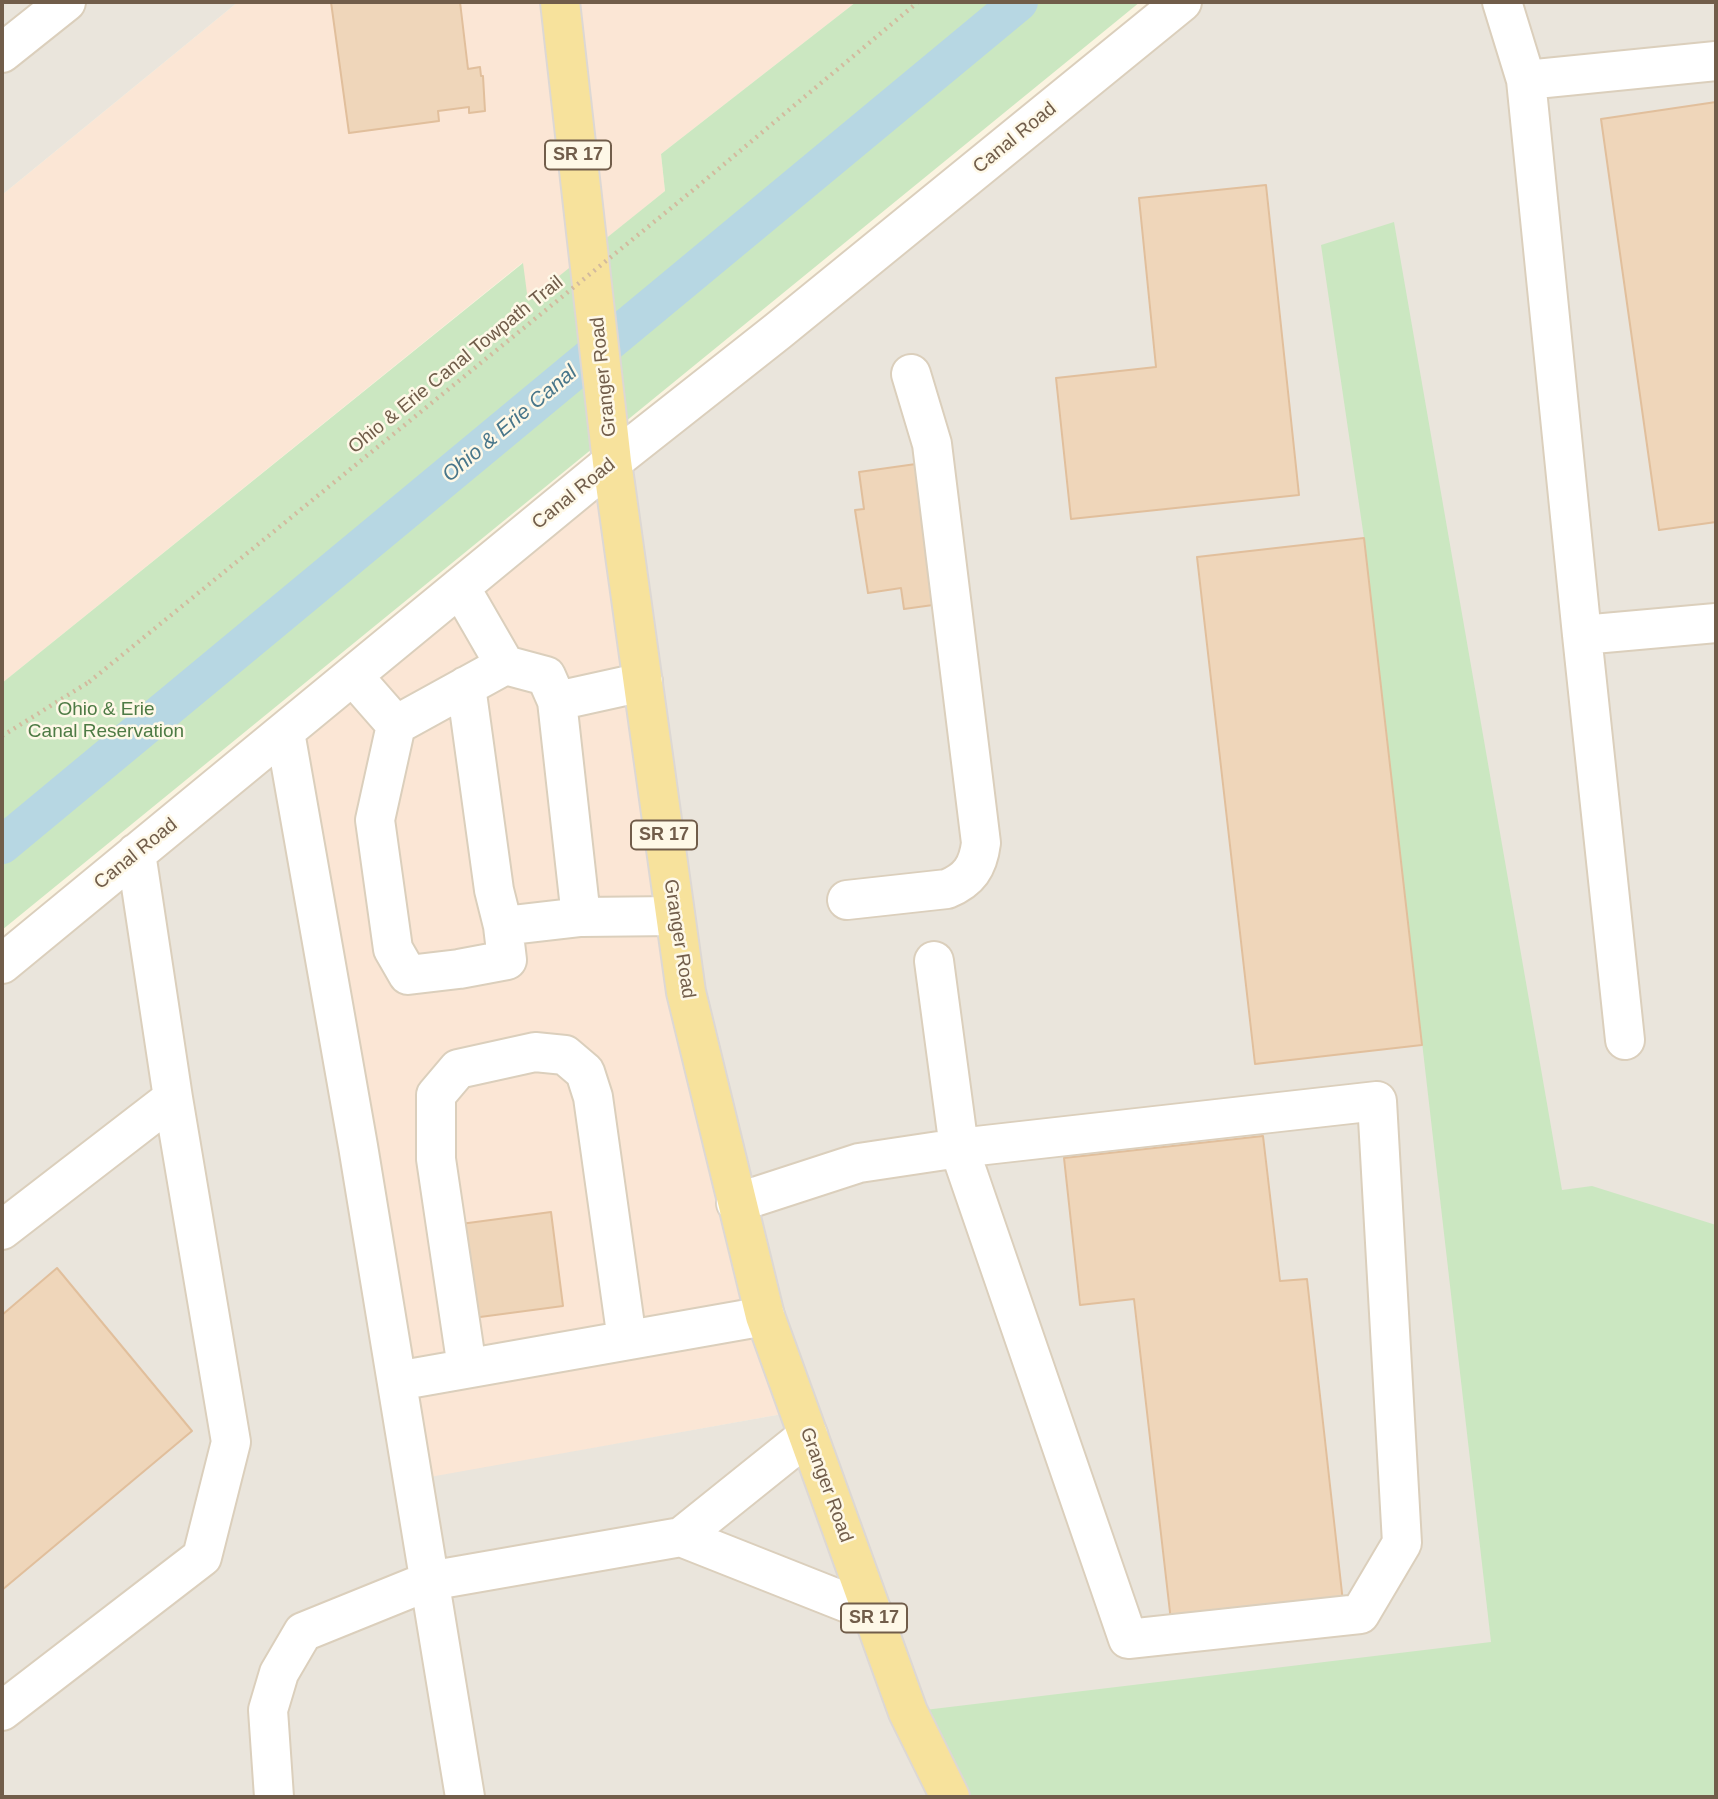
<!DOCTYPE html>
<style>
body{margin:0}
#map{position:relative;width:1718px;height:1799px;overflow:hidden;background:#fbf4e1;font-family:Helvetica,sans-serif}
canvas{display:block}
.frame{position:absolute;inset:0;border:4px solid #715d4a;pointer-events:none}
</style>
<div id="map">
<canvas width="1718" height="1799"></canvas>
<div class="frame"></div>
</div>
<script>
const c = document.querySelector('canvas').getContext('2d');
c.lineJoin = 'round';
function fill(path, color) {
  c.fillStyle = color;
  c.fill(path, 'evenodd');
}
function stroke(path, color, width, dash) {
  c.strokeStyle = color;
  c.lineWidth = width;
  c.lineCap = dash ? 'butt' : 'round';
  c.setLineDash(dash || []);
  c.stroke(path);
}
function drawText(font, color, halo, rows, align = 'center') {
  c.font = font + ' Helvetica,sans-serif';
  c.lineWidth = 5;
  c.setLineDash([]);
  c.textBaseline = 'middle';
  c.strokeStyle = halo;
  c.fillStyle = color;
  for (const [text, x, y, turn = 0] of rows) {
    c.save();
    c.translate(x, y);
    c.rotate((+turn || 0) * Math.PI / 180);
    c.textAlign = isNaN(turn) ? turn : align;
    if (halo) c.strokeText(text, 0, 0);
    c.fillText(text, 0, 0);
    c.restore();
  }
}
const commercial = new Path2D(`
 M238,2H856L661,154L665,191L528,302L522,263L2,683V195Z
 M612,462L799,1411L413,1481L285,732Z`);
const industrial = new Path2D(`
 M2,2H238L2,195Z
 M1182,2H1716V1797H2V964L285,732L413,1480L799,1411L736,1203L612,462Z`);
const green = new Path2D(`
 M856,2H1140L2,930V683L523,263L528,301L665,191L661,154Z
 M1394,222L1562,1190L1592,1186L1716,1225V1797H950L908,1712L1491,1642L1364,538L1321,245Z`);
const canal = new Path2D(`
 M2,845L1019,2`);
const building = new Path2D(`
 M331,2H460L468,69L480,67L481,76H483L485,111L469,113V107L438,111L439,121L349,133Z
 M1716,102V522L1659,530L1601,119Z
 M1266,185L1299,495L1071,519L1056,378L1156,367L1139,198Z
 M923,463L933,605L904,609L901,588L868,593L855,510L864,509L859,472Z
 M1364,538L1422,1045L1255,1064L1197,557Z
 M1263,1136L1280,1281L1307,1279L1343,1602L1171,1621L1134,1299L1080,1305L1064,1158Z
 M551,1212L563,1306L465,1319L453,1225Z
 M57,1268L192,1431L2,1590V1315Z`);
const path = new Path2D(`
 M2,736L89,682`);
const minor = new Path2D(`
 M1502,2L1526,80L1582,635L1716,623
 M2,53L66,2
 M1526,80L1716,61
 M1582,635L1625,1040
 M505,665L546,676L557,701L581,917L675,916
 M353,676L396,725L505,665L460,587
 M466,686L494,890L503,926
 M557,701L643,682
 M396,725L375,820L393,949L408,975L459,969L507,960L503,926L581,917
 M285,732L358,1146L465,1797
 M847,900L947,889C969,880 978,867 981,843L932,444L911,374
 M2,964L612,462L778,331L1182,2
 M736,1203L859,1163L959,1148L1128,1639L1360,1614L1402,1543L1377,1101L959,1148L934,961
 M2,1230L173,1098
 M467,1368L436,1159V1095L458,1069L535,1052L565,1055L585,1072L593,1097L627,1340
 M397,1381L765,1316
 M681,1537L873,1613
 M2,1711L202,1557L231,1442L173,1098L136,853
 M274,1797L268,1710L279,1673L303,1632L429,1581L681,1537L808,1435`);
const major = new Path2D(`
 M560,2L612,462L686,992L765,1316L908,1712L950,1797`);
const pathBridge = new Path2D(`
 M89,682L692,191L918,2`);
const shields = [
 [578,155,66],
 [664,835,66],
 [874,1618,66]
];
const shieldNames = [
 ["SR 17",578,155],
 ["SR 17",664,835],
 ["SR 17",874,1618]
];
const streetNames = [
 ["Canal Road",1015,138,-39],
 ["Ohio & Erie Canal Towpath Trail",456,365,-39],
 ["Granger Road",604,377,-96],
 ["Canal Road",574,494,-39],
 ["Canal Road",136,854,-39],
 ["Granger Road",679,939,81],
 ["Granger Road",826,1485,70]
];
const parkNames = [
 ["Ohio & Erie",106,710],
 ["Canal Reservation",106,732]
];
const waterNames = [
 ["Ohio & Erie Canal",510,424,-40]
];
fill(commercial, '#fbe6d5');
fill(industrial, '#eae5dc');
fill(green, '#cbe7c1');
stroke(canal, '#b7d7e3', 38);
fill(building, '#efd6ba');
stroke(building, '#e1bf9c', 2);
stroke(minor, '#dbcfbc', 42);
stroke(major, '#ddd8d4', 42);
stroke(path, '#d3ba9e', 4.5, [2, 5]);
stroke(minor, '#fff', 38);
stroke(major, '#f7e29c', 38);
stroke(pathBridge, '#d3ba9e', 4.5, [2, 5]);
for (const [x, y, w] of shields) {
  const box = new Path2D();
  box.roundRect(x - w / 2, y - 14.5, w, 29, 5);
  c.fillStyle = '#fef8e7';
  c.fill(box);
  stroke(box, '#715d4a', 2);
}
drawText('bold 18px', '#715d4a', null, shieldNames);
drawText('19px', '#715d4a', '#fef8e7', streetNames);
drawText('19px', '#4e7b45', '#fef8e7', parkNames);
drawText('italic 21px', '#48768a', '#fef8e7', waterNames);
</script>
